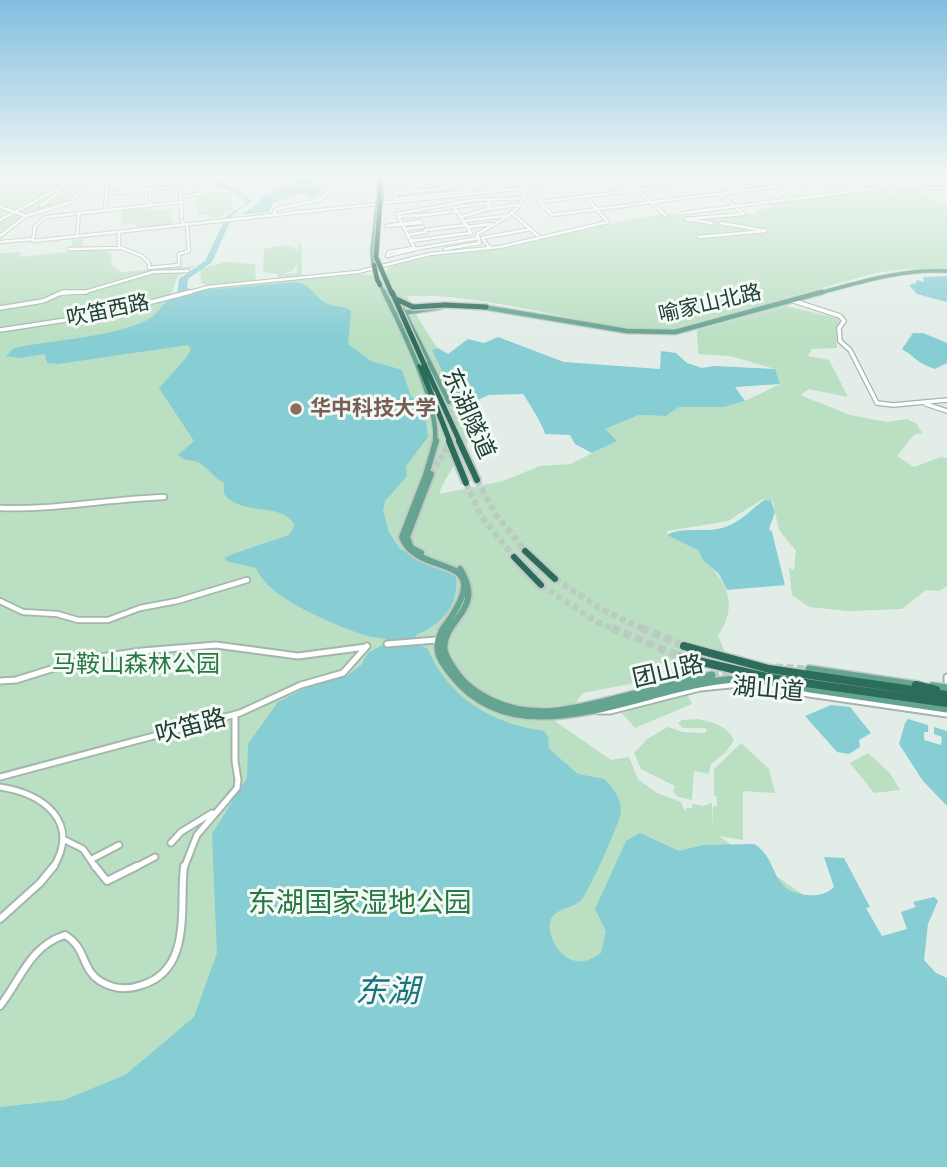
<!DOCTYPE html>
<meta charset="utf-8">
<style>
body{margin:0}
canvas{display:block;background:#e2ede7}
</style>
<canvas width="947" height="1167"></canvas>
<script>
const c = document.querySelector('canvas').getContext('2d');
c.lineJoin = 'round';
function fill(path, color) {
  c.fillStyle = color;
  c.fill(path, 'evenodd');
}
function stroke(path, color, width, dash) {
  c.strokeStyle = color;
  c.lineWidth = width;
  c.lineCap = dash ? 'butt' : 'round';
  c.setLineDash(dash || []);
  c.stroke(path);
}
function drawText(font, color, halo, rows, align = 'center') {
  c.font = font + ' "PT Sans","Noto Sans SC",sans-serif';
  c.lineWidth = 6;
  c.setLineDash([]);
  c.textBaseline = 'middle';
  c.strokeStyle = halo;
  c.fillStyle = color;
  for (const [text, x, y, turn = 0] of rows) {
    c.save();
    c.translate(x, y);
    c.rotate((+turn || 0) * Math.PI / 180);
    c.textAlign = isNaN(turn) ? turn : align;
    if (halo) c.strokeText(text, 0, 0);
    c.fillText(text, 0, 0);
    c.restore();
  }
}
const green = new Path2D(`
 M0,175H95L83,182L70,201L31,214L0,240Z
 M890,187L921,189L926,196L947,206V268L904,269L876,273L672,329C640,333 610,326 580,320C524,309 465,294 407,296C421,333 485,401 468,442C460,461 445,475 439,494L503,481L540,466L571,464L616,441L604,429L639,415L666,416L679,407H724L745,401L780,384L775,369L730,356L698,354L697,330L786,306L841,319L836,329L837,348L812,349L808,356L829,360L848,397L809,389L800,395L850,415L887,422L907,419L917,424L922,433L914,435L897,456L914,467L941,457L947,458V586L939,591L926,590L902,609L848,611L809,607L792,595L789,568L794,570L796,551L779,530L773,502L763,499L728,521L667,531V535C676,539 690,543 697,550C701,553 703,559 707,563C730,587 737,606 718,636L726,654L685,644L680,661L707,669L583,693L575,704L536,708L611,760L629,757L638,779L657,793L681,802L685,812L686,808H692V804L703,806L712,803V831L713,806H717V797L714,796V769L741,743L769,769L775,793L743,791V840L719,836L947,995V1167H0V253L21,252L20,257L73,251L72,240L83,239L82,248L79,251C89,246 103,248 112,255L111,265L121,272L196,266L178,276L170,296L241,283L208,285L201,283L200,269L226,262L255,264L256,283L361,274L387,276L386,270L392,266L433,254L479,250L600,225L663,214L720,218L758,213L756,210L774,207L772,203Z
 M210,192H232L230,195L233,209L220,217L210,219V215H198L196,196Z
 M150,207L151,211L171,209L172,225L151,227L150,213V227L137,229V223L121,225L122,210Z
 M298,243H301L302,277L285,279V274L297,273V264L293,270L284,274V279L278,280V274L263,272L264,249L282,245L295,248L297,253Z
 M687,694L692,704L635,728L620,711Z
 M698,719C712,722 729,727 734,740L725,753L711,764L709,774L694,771L692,800L679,797L673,792L675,786L641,769L634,753L647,739L668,727L683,732L705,733L707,730L705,728H683L678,723L682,720Z
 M868,753L890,773L900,790L874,793L850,763Z`);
const water = new Path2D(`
 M204,175H210C222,187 241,186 251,201L233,215L212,262L188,279L187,288L194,291L295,282C314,286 310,292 324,302C332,308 343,304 351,311L348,344L371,361L402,370L411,396L424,406L428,437L406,466L407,476L385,501L383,510L389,532L400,549L456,576C459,606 442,624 416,635L414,642L428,649C448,698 493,724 544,731L548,737L549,749L578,774L604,779C613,787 621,799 621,811C621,820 589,891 582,899C574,909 557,907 551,919C545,934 560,959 576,961C584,963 594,958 601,953L606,931L595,909L626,841L640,833L679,851L703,845L754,844C780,859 768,892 808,895C818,896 827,894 834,887L824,857L844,858L870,907L866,908L882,936L907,929L901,912L916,907L913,902L934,897L938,901L928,924L924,960L936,973L947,978V1167H0V1107L64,1100L125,1075L194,1017L217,953L212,834L247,778L248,744L278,702L316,683L347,676L361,665L368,653L390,641C383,637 373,638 364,635C335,625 267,598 256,568L226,561L225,558L230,555L289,535L295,525C281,501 242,517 224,494V483C214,478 209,469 200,463C192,458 188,464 178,455L194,441L159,388L186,358L191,349L188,345L58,364L47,363L45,354L19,358L6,356L14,348C57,339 102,339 143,322C161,314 160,302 177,296L179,279L205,261L227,215L245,204V200C233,189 212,188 204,175Z
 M280,175H325L319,177L317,183L322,193L309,199L307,195C296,193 283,199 273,203L269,212L241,214L252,208L261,198L293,182Z
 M947,276V302L917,294L909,285L916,283L917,280L924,282L923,277Z
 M913,333H923L947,343V363L935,369C915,362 917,358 902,349Z
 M498,337L564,362L660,369L661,351L676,353L687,363L702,368L714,366L775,369L780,384L735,387L745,401L724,407H679L666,416L639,415L605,429L617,441L592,453L575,444L570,435L545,434C544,427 528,401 523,394L489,395L460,408L432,350L438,348L448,354L468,339L484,343Z
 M764,500L771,501L775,512L769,529L772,532L785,585L727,590L719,574L704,561L698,550L667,535C683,526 704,533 722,528C738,524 752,509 764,500Z
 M831,705L850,707L871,733L859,740L860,747L849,754L837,752L805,716Z
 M908,719L928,725V732H924V740L941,745L942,737L934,734V727L947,731V806L923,781L899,744L905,723Z`);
const majorTunnelFar2 = new Path2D(`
 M449,402L455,424L450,442`);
const majorTunnelFar1 = new Path2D(`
 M431,474L451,441`);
const majorTunnel = new Path2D(`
 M776,667L809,669
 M712,675L759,668`);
const highwayTunnelFar1 = new Path2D(`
 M477,480L495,513L525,551
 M466,483L481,516L514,557
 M555,579L601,609L645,630
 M541,585L597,622L617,630`);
const highwayTunnel = new Path2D(`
 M612,628L681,657
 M641,628L684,646`);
const minorFar4 = new Path2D(`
 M395,175V199L470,191L461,175
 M437,175L446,182L441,188
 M512,175L524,189
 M565,175L572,183
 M758,175L791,199
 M765,175L539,202L552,215L865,175
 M813,175L840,192
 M869,175L899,196
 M934,175L947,181
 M0,177L6,183L0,193
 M625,178L666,216
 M890,187L947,188
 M150,189V205
 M417,190L409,188L407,181L411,177L424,175
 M106,194L179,186
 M395,194L468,185
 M180,197L202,193L200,182L230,177
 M41,206L60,191
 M0,207L26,216
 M455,207L490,203
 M488,209L517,205
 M105,210L107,182L129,175
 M511,212L538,236
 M683,213L888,187
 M274,214L276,209L320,200L330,190L326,181L331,179L379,176
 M417,216L457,211
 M46,217L35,226L33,241L645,175
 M46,217L180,202
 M398,217L417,215
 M461,217L487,209L491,199
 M0,220L77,179
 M420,221L386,226L421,223
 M464,221L505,216
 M712,223L686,219L744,214L719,194
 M468,227L491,224
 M404,229L423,227
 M425,230L467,225
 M119,232V247L142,256L149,263V268L179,265V254L189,251L187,226L182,222L179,175
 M407,235L426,232
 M0,236L26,216L72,202L84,185L98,175
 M77,236L79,213
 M699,237L766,231L721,223
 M479,238L415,249L397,214L473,200L525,198
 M410,241L471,233L454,207
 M1,242L33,239
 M489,247L482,238L531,229
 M413,248L389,252L387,256L416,249
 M69,249L120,248
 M445,249L480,243L477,234C496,223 523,213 526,189
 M60,294L85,292L153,272L188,271
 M183,294L208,287L358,272L430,254L500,247L608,222L586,197`);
const minorFar3 = new Path2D(`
 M794,301L840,316L844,321L839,328L840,341L850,350L877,403L893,405L947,400
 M0,308L43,301L63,292H86
 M0,330L105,314L190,292
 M926,404L947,411`);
const minorFar2 = new Path2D(`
 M0,508C55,510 109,499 164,497
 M0,601L23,612L57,614L78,620H108L140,608L177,601L247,580`);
const minorFar1 = new Path2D(`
 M387,644L436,640
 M947,677V681
 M0,681L16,680L80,660L142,651L216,645L298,656L366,647
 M599,711H610L700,688L740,684L947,714
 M0,777L240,713L301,685L343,673L367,646
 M0,787C44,794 81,822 53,868
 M226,801L237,788L238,780L235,761V715
 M65,840L83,849L96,868
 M171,843L181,832L212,813
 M94,858L119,845
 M134,868L155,857
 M184,868L197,835L227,800`);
const minor = new Path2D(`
 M95,866L107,881L137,866
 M0,919L40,883L54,866
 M0,1006C21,979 30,946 65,935C87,948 81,969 100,981C113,989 128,990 142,985C193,969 179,907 184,866`);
const majorFar3 = new Path2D(`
 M382,202L383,175
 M374,271L372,252L377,206
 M378,281L385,294
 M816,294C860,282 901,269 947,271`);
const majorFar2 = new Path2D(`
 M384,292C402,328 439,403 435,442
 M397,298L449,402
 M483,307L627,331L675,332L822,292
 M396,314L441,307`);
const majorFar1 = new Path2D(`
 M436,441L426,475L402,537C418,581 504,547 442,630
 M421,553L411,548L407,537L431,474
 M449,630C466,607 477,597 460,569`);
const major = new Path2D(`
 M444,628C432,648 439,659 452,675C521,763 647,683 737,679C761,678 786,685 810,689C856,696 901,702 947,709
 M450,628C439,647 444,655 455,671C464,685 477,694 492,701C536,722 578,708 623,697C653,689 682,682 712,675
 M809,669L917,685
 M932,686L947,688`);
const highwayFar3 = new Path2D(`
 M379,203L380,175
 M377,279L380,285`);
const highwayFar2 = new Path2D(`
 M445,305L486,307
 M424,364L460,442
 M420,366L431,393`);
const highwayFar1 = new Path2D(`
 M459,441L477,480
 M525,551L555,579
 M514,557L541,585`);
const highway = new Path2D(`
 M684,646L769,669L947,695
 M681,657L771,678L947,703
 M916,685L936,690`);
const majorBridge = new Path2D(`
 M377,202V206`);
const highwayBridgeFar2 = new Path2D(`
 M380,203L376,257L392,294
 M374,265L377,279`);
const highwayBridgeFar1 = new Path2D(`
 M392,292L424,364
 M396,299L413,307L445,305
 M431,393L450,442`);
const highwayBridge = new Path2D(`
 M449,441L466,483`);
const markers = [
 [296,409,7,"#8d6e63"]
];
const farStreetnames = [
 ["喻家山北路",710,304,-13],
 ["吹笛西路",108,311,-12]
];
const farEducationnames = [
 ["华中科技大学",310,409]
];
const streetNames = [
 ["东湖隧道",468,414,66],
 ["团山路",668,672,-13],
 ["湖山道",768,690,5],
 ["吹笛路",191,727,-15]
];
const parkNames = [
 ["马鞍山森林公园",136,665]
];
const nearParknames = [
 ["东湖国家湿地公园",360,904]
];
const nearWaternames = [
 ["东湖",387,993]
];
fill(green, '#badfc2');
fill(water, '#87cdd4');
stroke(majorTunnelFar2, '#bbcac3', 4.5, [4.5, 2.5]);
stroke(majorTunnelFar1, '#bbcac3', 6, [6, 2.5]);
stroke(majorTunnel, '#bbcac3', 7, [7, 3.5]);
stroke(highwayTunnelFar1, '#bbcac3', 6, [6, 3.5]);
stroke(highwayTunnel, '#bbcac3', 8, [8, 4.5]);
stroke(minorFar4, '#a4b5ae', 4.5);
stroke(minorFar3, '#a4b5ae', 6);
stroke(minorFar2, '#a4b5ae', 8);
stroke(minorFar1, '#a4b5ae', 9);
stroke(minor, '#a4b5ae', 10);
stroke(majorFar3, '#c1c9c6', 5);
stroke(majorFar2, '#c1c9c6', 7);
stroke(majorFar1, '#c1c9c6', 10);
stroke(major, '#c1c9c6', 10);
stroke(highwayFar3, '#c1c9c6', 6);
stroke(highwayFar2, '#c1c9c6', 8);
stroke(highwayFar1, '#c1c9c6', 10);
stroke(highway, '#c1c9c6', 11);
stroke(minorFar4, '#fff', 2.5);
stroke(minorFar3, '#fff', 3.5);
stroke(minorFar2, '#fff', 4.5);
stroke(minorFar1, '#fff', 5);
stroke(minor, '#fff', 6);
stroke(majorFar3, '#64a490', 3.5);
stroke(majorFar2, '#64a490', 4.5);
stroke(majorFar1, '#64a490', 6);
stroke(major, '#64a490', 7);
stroke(highwayFar3, '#2b6c5b', 4.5);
stroke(highwayFar2, '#2b6c5b', 5);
stroke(highwayFar1, '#2b6c5b', 6);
stroke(highway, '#2b6c5b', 8);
stroke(majorBridge, '#c1c9c6', 5, []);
stroke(highwayBridgeFar2, '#c1c9c6', 6, []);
stroke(highwayBridgeFar1, '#c1c9c6', 8, []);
stroke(highwayBridge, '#c1c9c6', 10, []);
stroke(majorBridge, '#64a490', 3.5);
stroke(highwayBridgeFar2, '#2b6c5b', 4.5);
stroke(highwayBridgeFar1, '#2b6c5b', 5);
stroke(highwayBridge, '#2b6c5b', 6);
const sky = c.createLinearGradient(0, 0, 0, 338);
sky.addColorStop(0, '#81bee0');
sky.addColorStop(0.52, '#f2f7f4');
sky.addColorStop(1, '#f2f7f400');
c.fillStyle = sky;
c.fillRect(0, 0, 947, 338);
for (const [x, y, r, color] of markers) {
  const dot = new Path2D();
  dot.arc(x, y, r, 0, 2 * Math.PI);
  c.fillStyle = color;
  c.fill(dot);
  stroke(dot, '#f3f9f5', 2.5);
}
drawText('21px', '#213f35', '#f3f9f5', farStreetnames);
drawText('bold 21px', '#785e54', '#f3f9f5', farEducationnames, 'left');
drawText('24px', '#213f35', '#f3f9f5', streetNames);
drawText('24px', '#297743', '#f3f9f5', parkNames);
drawText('28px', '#297743', '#f3f9f5', nearParknames);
drawText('italic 32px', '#18737d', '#f3f9f5', nearWaternames);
</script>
